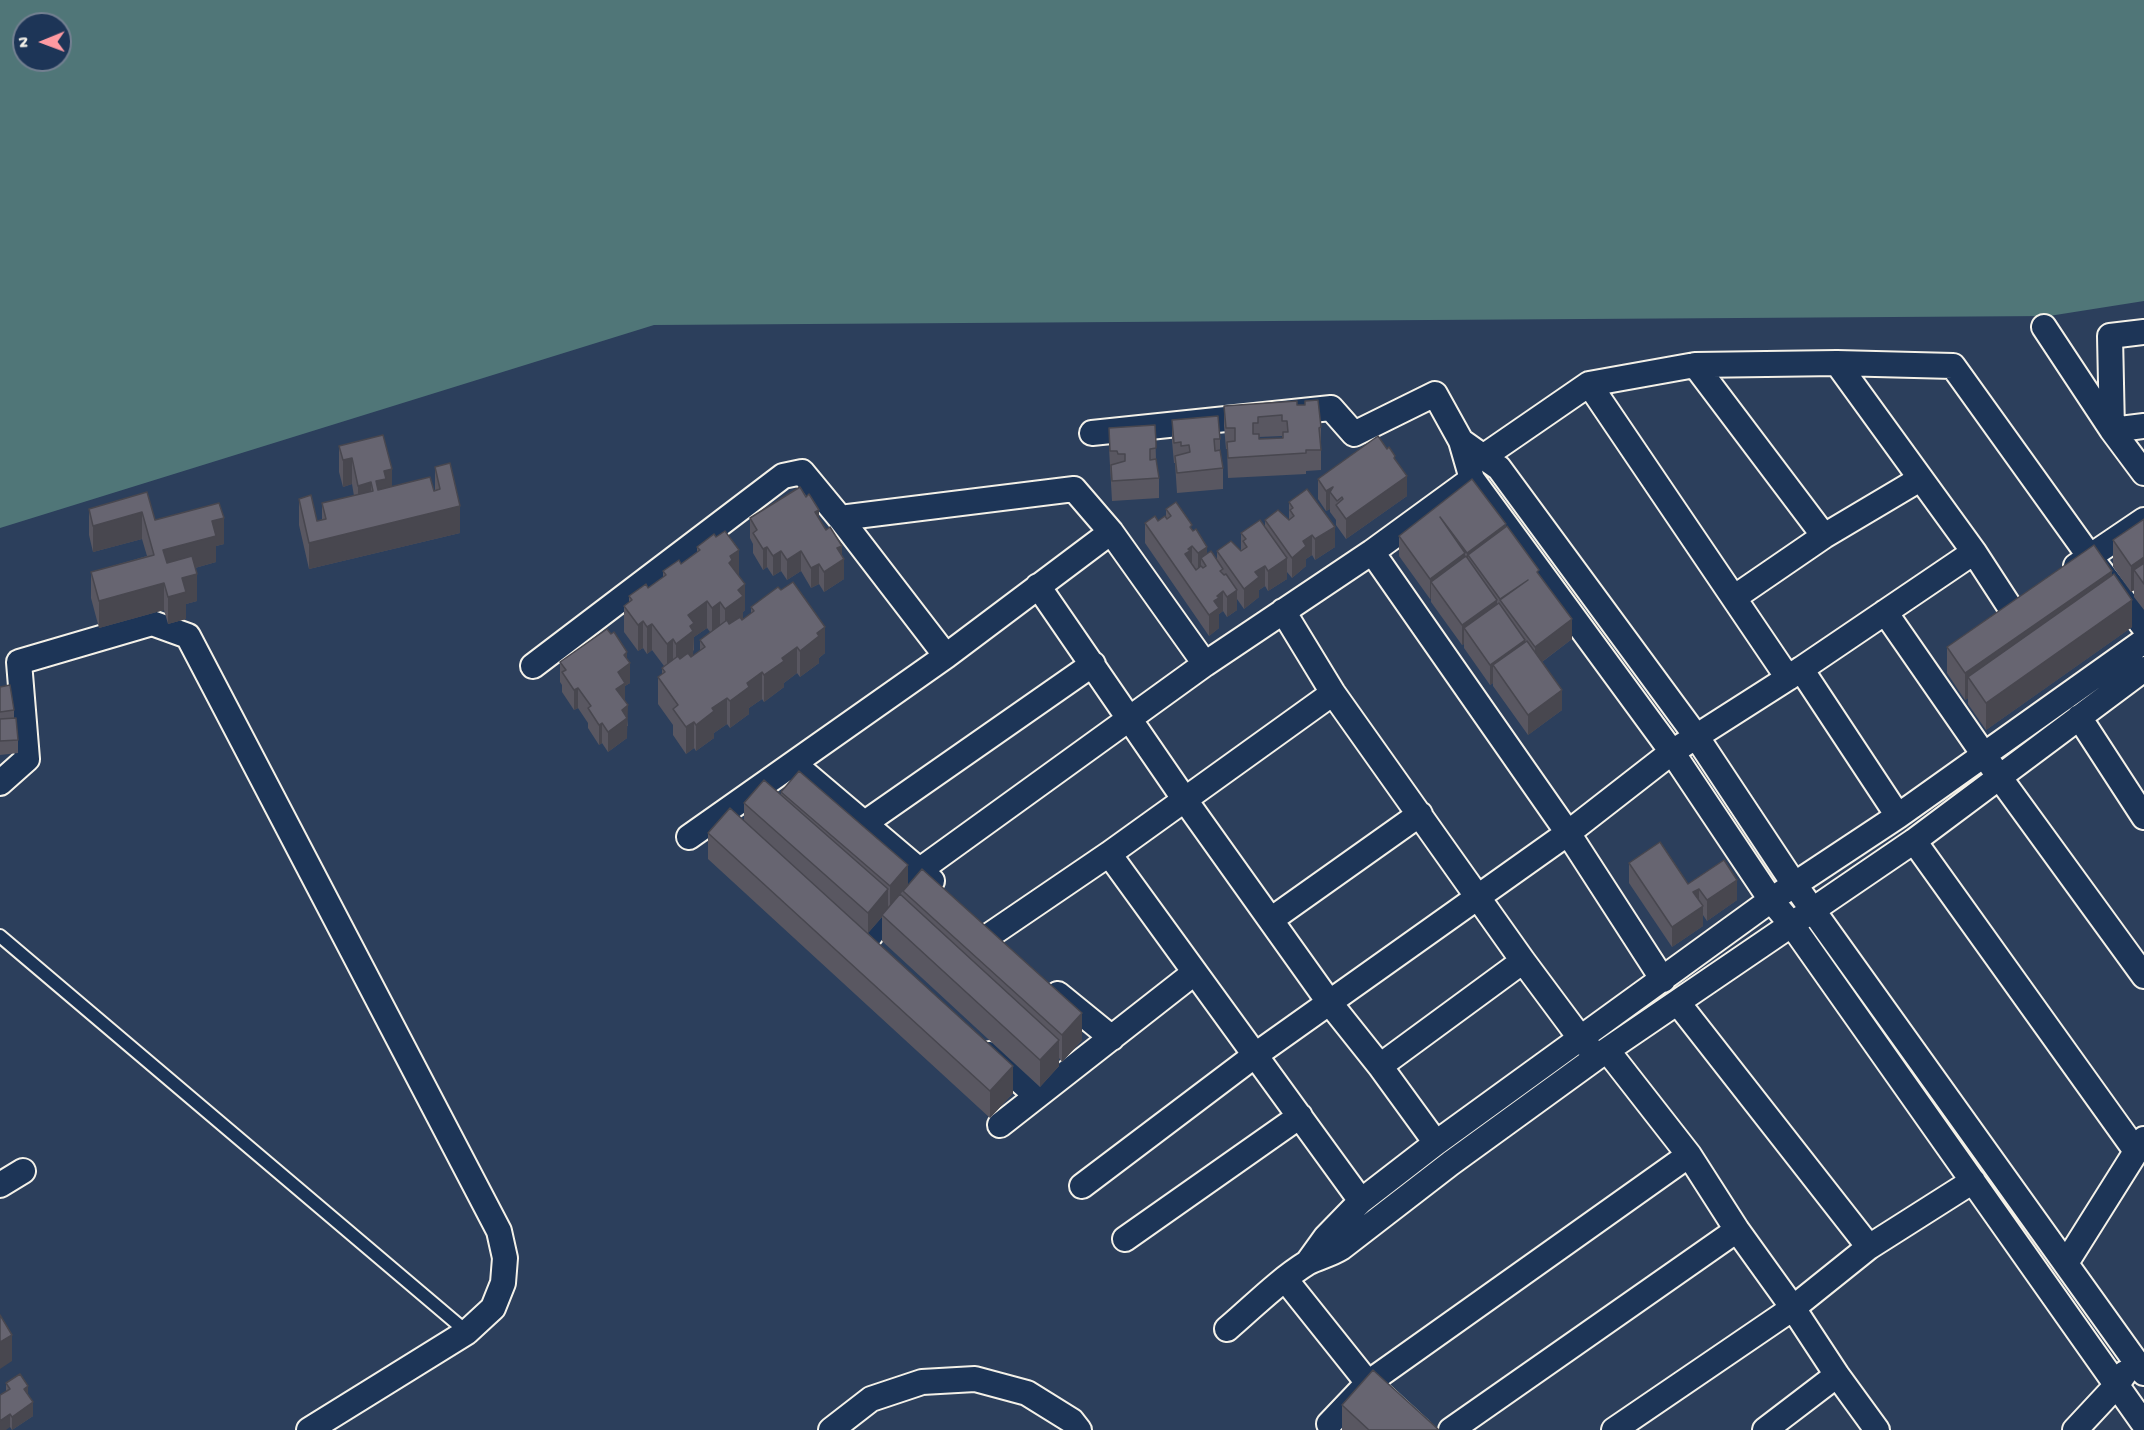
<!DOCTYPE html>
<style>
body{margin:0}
#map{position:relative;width:2144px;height:1430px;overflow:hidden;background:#2c3f5c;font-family:"Gochi Hand",sans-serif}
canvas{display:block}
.north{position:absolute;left:12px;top:12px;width:60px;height:60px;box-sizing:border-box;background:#1d3557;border:2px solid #738091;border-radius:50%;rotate:269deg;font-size:16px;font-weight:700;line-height:24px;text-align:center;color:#f4f1e8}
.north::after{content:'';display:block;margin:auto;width:21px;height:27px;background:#ff9aa2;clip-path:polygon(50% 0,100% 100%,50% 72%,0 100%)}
</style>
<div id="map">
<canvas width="2144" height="1430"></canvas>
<div class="north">N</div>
</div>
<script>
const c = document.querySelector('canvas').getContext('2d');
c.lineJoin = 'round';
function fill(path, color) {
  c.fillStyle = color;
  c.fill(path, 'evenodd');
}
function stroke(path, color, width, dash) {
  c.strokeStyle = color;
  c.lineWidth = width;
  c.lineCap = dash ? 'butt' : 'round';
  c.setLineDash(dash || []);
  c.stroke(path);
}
const green = new Path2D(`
 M0,0H2144V301L2049,316L654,325L0,528ZM24,24H60V60H24Z`);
const lane = new Path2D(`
 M0,936L467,1332`);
const street = new Path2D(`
 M2044,327L2112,430L2144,473
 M2144,332L2110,336L2112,430L2144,426
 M1837,363L1974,552L2013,612
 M1695,365L1824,536
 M1092,433L1331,408L1354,434L1435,394L1461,441L1472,479L1672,752L1771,900L1792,925L2144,1424
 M1461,441L1499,468L1696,736L1794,884L2144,1373
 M1483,457L1589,384
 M840,518L1074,489L1111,532L1205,664
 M1372,552L1568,833L1663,980
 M2076,566L2144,520
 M1038,586L1185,800L1329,1002L1380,1066L1436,1143
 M1735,597L1824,536L1920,479
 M1283,611L1333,693L1523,961L1581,1039L1592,1051
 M1885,612L2000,778L2144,976
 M533,666L783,476L802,472L840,518L946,656
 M1801,669L1898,816
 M1788,678L1589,384L1695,365L1837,363L1953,366L2090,557L2144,627
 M2079,717L2144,817
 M794,764L932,881
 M0,783L27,759L19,662L152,623L188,636L499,1231L505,1258L503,1283L493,1308L467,1332L309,1430
 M865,823L1093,664
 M689,837L946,656L1111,532
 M1914,841L2136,1151
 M1109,854L1361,1201
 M1272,919L1420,814
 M990,935L1109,854L1333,693
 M866,941L920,870L1205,664L1372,552L1472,479
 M1058,994L1112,1038
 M1678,1003L1869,1247
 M1607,1050L1689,1155L1737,1230L1793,1308L1837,1375L1877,1430
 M990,1054L1037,1096
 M1380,1066L1523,961
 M1000,1125L1194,973
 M0,1185L23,1171
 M1082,1186L1254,1056L1568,833L1672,752L1788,678L1974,552
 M1125,1239L1300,1116
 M1308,1262L1326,1237L1361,1201L1436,1143L1771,900L1898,816L2144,641
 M2066,1263L2144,1139
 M1285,1279L1368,1383L1419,1430
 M1227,1329C1253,1307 1278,1281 1307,1263C1318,1257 1330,1255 1341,1248L1451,1163L1597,1057L1914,841L2144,669
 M1329,1424L1368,1383L1689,1155
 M831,1430L871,1399L922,1382L975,1379L1027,1393L1072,1421L1079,1430
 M1451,1430L1737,1230
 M1614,1430L1793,1308L1869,1247L1973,1181
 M1765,1430L1837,1375
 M2075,1430L2116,1386L2125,1373`);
const wall = new Path2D(`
 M1297,405L1321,427V470L1306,471V474L1228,478L1227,449H1226L1224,426V406ZM1282,436V438L1259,439V437Z
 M1172,420L1220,439V450L1223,468V489L1177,493L1175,463H1174L1172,441Z
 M1155,425L1156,460L1159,478V498L1112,501L1109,448V428Z
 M339,446L392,487L435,490V467L460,533L309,569L299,525V499L317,521L322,520V503L354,496L352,484L343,487L339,472Z
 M1395,460L1407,496L1346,539L1336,525V520L1330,512V509L1326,511L1318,499V479Z
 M147,492L155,520L224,544L216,546V562L195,568L197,601L186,604V619L168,624L164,610L99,628L91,598V572L147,556L142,539L93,552L89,535V509Z
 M1289,502L1335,547L1315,560L1312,555L1306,559V566L1292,578L1287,572V579L1268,591L1265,586L1259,590V597L1244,609L1237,599V610L1227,617L1223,611L1219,614V628L1209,636L1145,543V523L1158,521L1166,518V509L1192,530L1207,554L1217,561V551H1241V533L1265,527V520H1289Z
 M750,518H819L842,555L844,579L824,592L819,584L811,588L801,571L787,580L781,571L773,576L767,567L763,570L753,553V544L750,538Z
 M2144,519V610L2134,597V590L2131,592L2113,567V540Z
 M1506,527L1539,574L1572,639L1542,662L1562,710L1528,735L1493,686V683L1490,685L1464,648V644L1462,645L1431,602V598L1430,599L1399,556V536Z
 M697,547L739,576L745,610L743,612V619L751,613V607L825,653L819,658V663L800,677L797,673L784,683V687L764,702L762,699L749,708V714L730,728L727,724L714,733V738L696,751L694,748L686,754L673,735V725L658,704V677L662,674V668L664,666L652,650L647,654L643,648L638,651L624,632V606L629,602V596L648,588L663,577V571L681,564L697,552ZM707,628L710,632L700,640V651L693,656V651L694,650V637Z
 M2112,575L2132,627L1986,730L1968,704V698L1965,700L1947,673V647Z
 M627,659L630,683L625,686V702L628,726H627V738L608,752L602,743L599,745L588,728V723L578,708L574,710L562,692V685L560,682V662Z
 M0,687L14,710V718L18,740V753L0,755Z
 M781,792L908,885L1082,1040L1062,1062L1059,1058V1066L1040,1087L882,941V917L868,933L1013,1093L990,1118L708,859V833L744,821V803L781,795Z
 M1629,863L1688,884L1737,900L1707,921L1703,915V926L1672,947L1629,883Z
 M6,1383L28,1396L33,1416L12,1430L10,1427L6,1391Z
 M1342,1405L1439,1430H1342Z`);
const shadedWall = new Path2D(`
 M352,458V484L343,487V460Z
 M392,469V496L376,508V481L384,471Z
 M1407,476V496L1346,539V519Z
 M371,482V509L358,512V486Z
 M1333,487L1330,492V509L1326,511V491Z
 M460,506V533L309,569V543Z
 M819,510V530L815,512Z
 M142,512V539L93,552V526Z
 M224,518V544L216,546V562L163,577V550L212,521Z
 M1506,524V545L1468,555L1467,574V553Z
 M1335,527V547L1315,560V539Z
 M1312,535V555L1306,559V566L1292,578V558L1303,541Z
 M842,546V561L844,559V579L824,592V572L837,548Z
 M1192,546V566L1185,554L1188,549Z
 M767,547V567L763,570V549Z
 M1207,547V567L1201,558V571L1198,574V553Z
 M739,550V576L729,563L730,556Z
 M781,551V571L773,576V556Z
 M801,551V571L787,580V560Z
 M1465,553V574L1431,582V598L1430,599V579Z
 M2144,557V583L2134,570V590L2131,592V566Z
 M1287,558V579L1268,591V571Z
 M819,564V584L811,588V568Z
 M1265,566V586L1259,590V597L1244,609V589L1255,572Z
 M2112,571V597L1968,677V698L1965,700V673Z
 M197,574V601L186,604V619L168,624V597L182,578Z
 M164,583V610L99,628V601Z
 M745,584V610L743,612V623L725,636V609L738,590Z
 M1237,590V610L1227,617V597Z
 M1223,591V611L1219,614V628L1209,636V615L1217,596Z
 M1497,600V620L1464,628V644L1462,645V625Z
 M2132,600V627L1986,730V703Z
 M707,601V628L694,637L693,658L676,670V644L688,615Z
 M720,602V629L712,635V608Z
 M1572,619V639L1535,667V647Z
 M643,621V648L638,651V625Z
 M652,624V650L647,654V627Z
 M825,627V653L819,658V663L800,677V651L817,633Z
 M673,639V666L667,670V644Z
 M1525,640V660L1493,665V683L1490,685V665Z
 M797,647V673L784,683V687L764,702V675L782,658Z
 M627,652V664L630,663V683L625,686V703L616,709L618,672L624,655Z
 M762,672V699L749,708V714L730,728V701L747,683Z
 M578,688V708L574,710V690Z
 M1562,690V710L1528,735V715Z
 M727,698V724L714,733V738L696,751V725L712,708Z
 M628,705L627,738L608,752V732L622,710Z
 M694,722V748L686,754V727Z
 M602,723V743L599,745V725Z
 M908,865V885L890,906V886Z
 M1737,880V900L1707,921V900Z
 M888,889V910L882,915V917L868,933V913Z
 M1699,889V908L1703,906V926L1672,947V927L1693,892Z
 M1082,1013V1040L1062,1062V1035Z
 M1059,1040V1066L1040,1087V1060Z
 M1013,1066V1093L990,1118V1091Z
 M12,1335V1361L0,1369V1342Z
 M28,1386V1400L24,1389Z
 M33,1402V1416L12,1430V1417Z
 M10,1414V1427L6,1430H0V1421Z`);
const building = new Path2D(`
 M1318,400L1321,427L1319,428L1321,450H1306V453L1228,458L1227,442L1235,441V428H1226L1224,406L1297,401V405H1305V401ZM1282,415V421H1287L1288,432H1283V438L1259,439V434H1253V423H1258V417Z
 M1218,416L1220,439H1214L1215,451L1220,450L1223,468L1177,473L1175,456L1190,452L1189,445L1181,446V442L1174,443L1172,420Z
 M1155,425L1156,443V448L1150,449V460L1156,459L1159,478L1112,481L1111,465L1125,461V454H1118L1117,451H1110L1109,428Z
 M383,435L392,469L384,471L386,479L376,481L378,490L430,477L434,491L440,489L435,467L450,463L460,506L309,543L299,499L311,495L317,521L326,519L322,503L373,491L371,482L358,486L352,458L343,460L339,446Z
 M1378,436L1387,449L1389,447L1395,456L1394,458L1407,476L1346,519L1336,505L1343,499L1342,497L1337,501L1330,492L1333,487L1326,491L1318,479Z
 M1472,479L1506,524L1467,553L1440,517L1465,553L1430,579L1399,536Z
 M800,487L806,497L809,494L819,510L815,512L826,530L830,527L842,546L837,548L844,559L824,572L819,564L811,568L801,551L787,560L781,551L773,556L767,547L763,549L753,533L757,530L750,518Z
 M1307,489L1335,527L1315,539L1312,535L1303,541L1306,546L1292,558L1265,520L1278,510L1289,520L1294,516L1290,510L1293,508L1289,502Z
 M147,492L155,520L219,503L224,518L212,521L216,536L163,550L167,563L192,556L197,574L182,578L186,592L168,597L164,583L99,601L91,572L154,555L142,512L93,526L89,509Z
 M1176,502L1192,525L1190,527L1193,531L1196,529L1207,547L1198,553L1192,546L1188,549L1190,551L1185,554L1196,570L1201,566L1203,568L1206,566L1201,558L1211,551L1223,569L1220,571L1224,575L1226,574L1237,590L1227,597L1223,591L1217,596L1219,598L1214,601L1219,608L1209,615L1145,523L1155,516L1158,521L1165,516L1167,519L1171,516L1166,509Z
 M2144,519V557L2131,566L2113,540Z
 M1260,520L1287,558L1268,571L1265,566L1255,572L1259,577L1244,589L1217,551L1231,541L1241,551L1247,547L1243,541L1246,539L1241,533Z
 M1507,526L1539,570L1537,572L1572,619L1535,647L1500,600L1528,580L1500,599L1468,555Z
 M725,531L739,550L730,556L732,560L729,563L745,584L738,590L743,596L725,609L720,602L712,608L707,601L688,615L694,623L690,626L693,631L676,644L673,639L667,644L652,624L647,627L643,621L638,625L624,606L632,600L629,596L646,584L648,588L666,575L663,571L679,560L681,564L700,550L697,547L714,534L716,537Z
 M2094,545L2112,571L1965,673L1947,647Z
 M1466,556L1497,600L1462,625L1431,582Z
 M2144,563V584L2134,570Z
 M2114,574L2132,600L1986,703L1968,677Z
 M793,582L825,627L817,633L819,636L800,651L797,647L782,658L784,661L764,675L762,672L747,683L749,687L730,701L727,698L712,708L714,711L696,725L694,722L686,727L673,709L678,705L658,677L665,672L662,668L678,656L680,659L688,653L691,657L705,647L700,640L727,620L729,624L740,617L742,620L754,611L751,607L778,587L781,590Z
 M1499,603L1525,640L1490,665L1464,628Z
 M607,629L611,634L614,632L627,652L624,655L630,663L618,672L625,683L616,689L628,705L622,710L627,718L608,732L602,723L599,725L588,708L591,706L578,688L574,690L562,672L566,670L560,662Z
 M1527,641L1562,690L1528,715L1493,665Z
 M10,685L14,710L0,712V687Z
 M16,718L18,740L0,741V719Z
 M799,771L908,865L890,886L781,792Z
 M764,780L888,889L868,913L744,803Z
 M730,808L1013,1066L990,1091L708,833Z
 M1660,842L1688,884L1724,860L1737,880L1707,900L1699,889L1693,892L1703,906L1672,927L1629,863Z
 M922,869L1082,1013L1062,1035L903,891Z
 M900,894L1059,1040L1040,1060L882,915Z
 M0,1315L12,1335L0,1342Z
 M1373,1370L1439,1430H1369L1342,1405Z
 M20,1374L28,1386L24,1389L33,1402L12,1417L10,1414L0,1421V1395L10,1389L6,1383Z`);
fill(green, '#507678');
stroke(lane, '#f4f1e8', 16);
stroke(street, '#f4f1e8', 28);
stroke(lane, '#1d3557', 12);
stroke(street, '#1d3557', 24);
fill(wall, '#595761');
fill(shadedWall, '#48474f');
fill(building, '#676571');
stroke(building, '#48474f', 1.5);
</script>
